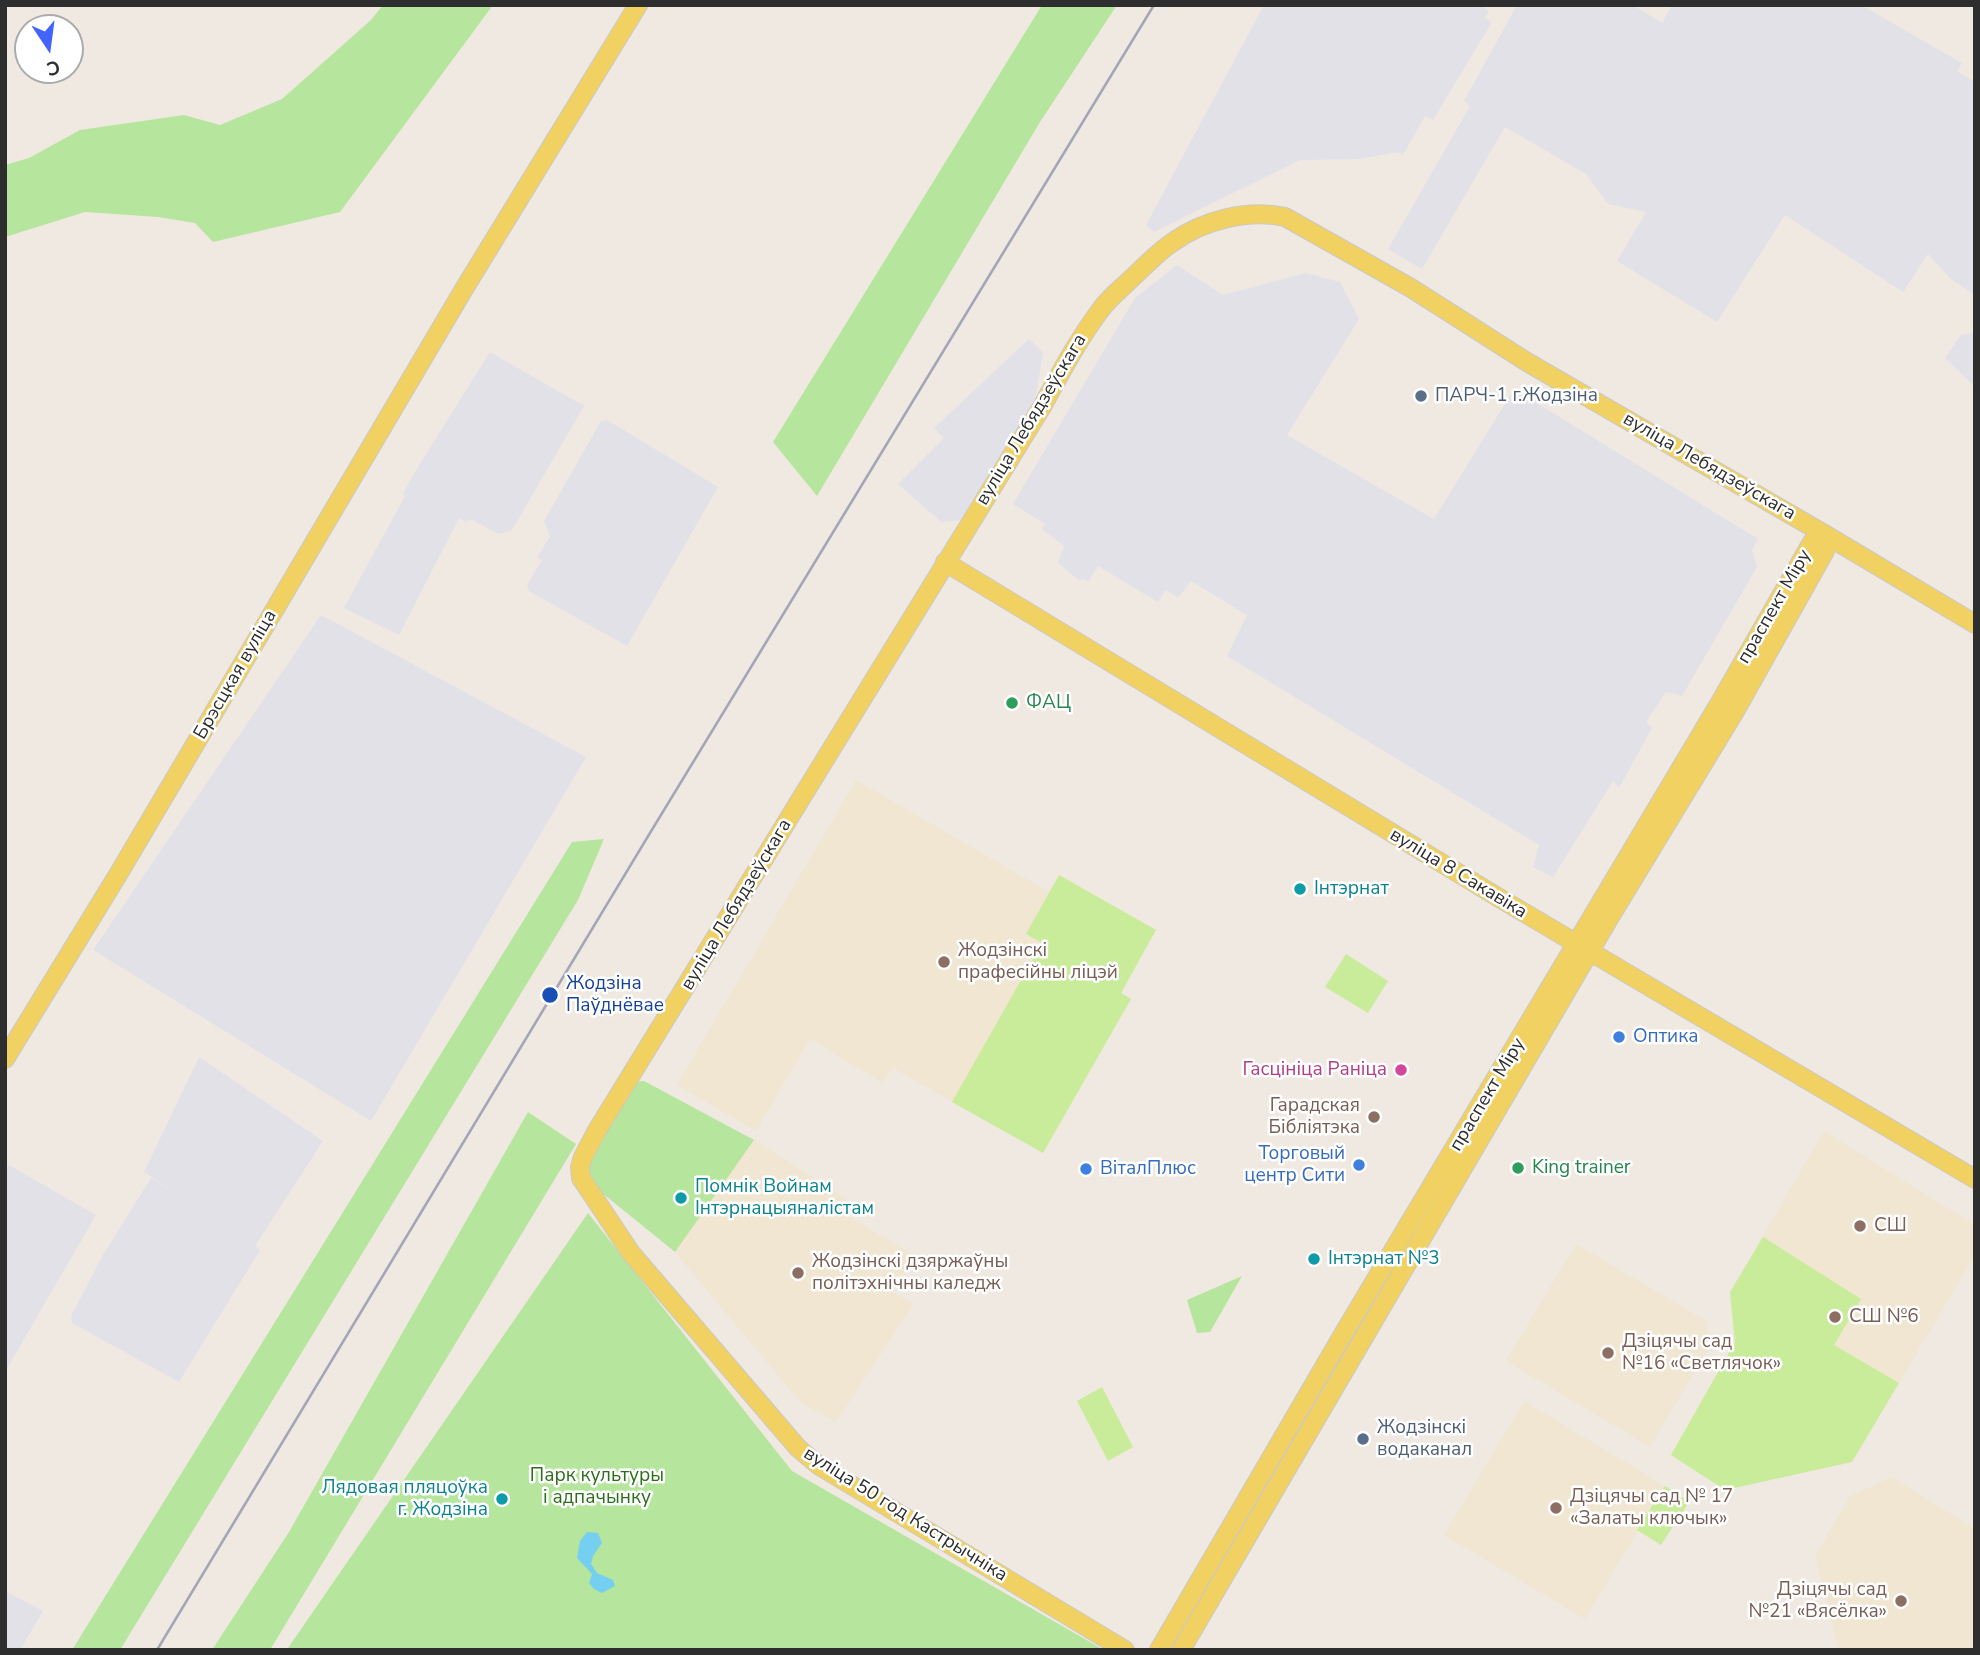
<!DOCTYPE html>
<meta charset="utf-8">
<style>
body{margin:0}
#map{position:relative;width:1980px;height:1655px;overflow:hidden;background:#efe9e1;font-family:"Nunito Sans",sans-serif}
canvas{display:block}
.frame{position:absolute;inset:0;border:7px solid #2e2e2e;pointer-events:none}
.north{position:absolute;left:14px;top:14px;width:70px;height:70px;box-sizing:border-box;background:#fff;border:2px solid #ababab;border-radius:50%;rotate:167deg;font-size:19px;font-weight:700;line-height:28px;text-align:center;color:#2e2e2e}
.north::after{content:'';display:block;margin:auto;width:24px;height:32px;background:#4264fb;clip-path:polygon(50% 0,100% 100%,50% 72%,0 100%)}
</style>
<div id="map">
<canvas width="1980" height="1655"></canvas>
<div class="frame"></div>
<div class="north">С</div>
</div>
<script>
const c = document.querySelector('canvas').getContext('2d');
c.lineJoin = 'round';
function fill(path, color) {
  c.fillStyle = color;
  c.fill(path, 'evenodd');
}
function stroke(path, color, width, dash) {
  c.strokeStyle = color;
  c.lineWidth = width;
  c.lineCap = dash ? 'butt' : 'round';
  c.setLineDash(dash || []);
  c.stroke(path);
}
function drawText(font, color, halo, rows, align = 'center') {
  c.font = font + ' "Nunito Sans",sans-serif';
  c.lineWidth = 5;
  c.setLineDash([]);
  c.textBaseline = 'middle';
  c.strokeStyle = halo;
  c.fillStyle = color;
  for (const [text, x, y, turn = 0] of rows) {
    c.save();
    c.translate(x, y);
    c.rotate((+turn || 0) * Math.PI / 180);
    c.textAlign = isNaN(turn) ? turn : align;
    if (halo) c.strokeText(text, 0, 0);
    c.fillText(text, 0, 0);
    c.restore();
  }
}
const industrial = new Path2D(`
 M1264,5H1479L1489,11L1485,18L1492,22L1433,120L1425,116L1403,155L1398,152L1360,159L1300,160L1154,232L1146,225Z
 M1517,5H1633L1662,23L1672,5H1861L1962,63L1957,71L1975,82V295L1951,279L1928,254L1903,292L1785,215L1717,322L1617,261L1646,212L1608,204L1586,174L1505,127L1422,269L1388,249L1470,106L1464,101Z
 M1177,265L1223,295L1306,273L1340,282L1359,319L1287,435L1434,519L1514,389L1758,539L1752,550L1757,567L1682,696L1666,692L1646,722L1652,728L1619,788L1613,781L1553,877L1533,867L1539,845L1227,656L1247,615L1191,581L1178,598L1166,590L1158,602L1098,566L1088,582L1082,578L1080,581L1058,563L1064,546L1042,529L1045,524L1013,504L1135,298Z
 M1975,333V387L1945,358L1961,335Z
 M1029,339L1043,352L1036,396L1006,449L960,520L941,522L898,484L944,438L934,428Z
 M490,352L584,406L512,530L499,534L470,519L467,522L459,518L399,635L344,608L405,496L403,494L413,475Z
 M607,420L718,487L627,646L529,591L527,585L542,560L537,558L550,536L544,521L601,421Z
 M321,615L586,757L371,1121L93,950Z
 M199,1057L323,1141L255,1246L260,1250L179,1382L72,1323L71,1316L103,1255L151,1178L180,1196L144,1172Z
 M9,1165L96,1215L5,1372V1172Z
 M5,1591L43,1611L20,1650H5Z`);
const education = new Path2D(`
 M856,780L1049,892L1059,875L1156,930L1121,993L1131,999L1043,1153L893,1068L883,1083L810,1039L756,1131L677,1085Z
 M1824,1131L1975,1225V1255L1852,1462L1725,1490L1671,1455L1735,1342L1730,1292Z
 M754,1140L853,1203L846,1215L914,1255L892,1292L914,1304L836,1422L801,1403L675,1252Z
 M1576,1244L1705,1320L1711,1344L1650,1447L1506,1361Z
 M1524,1401L1665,1486L1585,1619L1444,1535Z
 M1892,1477L1975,1529V1650H1842L1838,1647L1815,1556L1850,1496Z`);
const green = new Path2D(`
 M383,5H493L340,212L213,242L195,223L158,217L85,212L5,237V165L29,158L80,130L184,115L220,125L282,99L371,20Z
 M1042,5H1117L1040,122L817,496L773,442Z
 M604,839L578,900L120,1650H72L572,842Z
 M644,1081L754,1140L675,1252L591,1184L587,1155L632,1082Z
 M528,1112L576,1144L270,1650H212L289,1532Z
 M588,1213L792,1471L1104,1650L288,1648Z
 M1242,1276L1210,1332L1197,1333L1187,1300Z`);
const pitch = new Path2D(`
 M1059,875L1156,930L1121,993L1131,999L1043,1153L952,1102L1042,943L1026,934Z
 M1346,954L1388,981L1368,1013L1325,987Z
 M1763,1237L1861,1299L1834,1345L1899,1383L1852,1462L1725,1490L1671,1455L1735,1342L1730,1292Z
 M1102,1387L1133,1447L1108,1461L1077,1401Z
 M1665,1486L1689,1502L1661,1545L1637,1530Z`);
const water = new Path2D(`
 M587,1532L598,1533L602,1543L593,1556L591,1564L597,1573L613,1580L615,1586L602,1593L594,1589L589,1583L592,1574L577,1558L580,1541Z`);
const major = new Path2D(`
 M945,562L1501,899L1975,1179
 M5,1059L119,873L464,289L638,5
 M1125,1650L818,1465L798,1448L631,1253L581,1178L580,1167L583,1157L596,1132L1043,405C1061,372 1079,338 1102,308C1110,297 1122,288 1132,278C1145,266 1158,252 1173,242C1204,220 1248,209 1285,217L1411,288L1527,362L1826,535L1975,624
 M1159,1650L1345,1331L1719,704L1812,542L1826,535
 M1181,1650L1607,922L1734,713L1825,551L1826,535`);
const rail = new Path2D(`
 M157,1650L650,833L1154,5`);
const markers = [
 [1421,396,7,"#5c6f8a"],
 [1012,703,7,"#2e9e5b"],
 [1300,889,7,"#0f9aa8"],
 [944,962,7,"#8d6e63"],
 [550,995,9,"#1a4fb4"],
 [1619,1037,7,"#3f7fe0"],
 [1401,1070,7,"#d1479c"],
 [1374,1117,7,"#8d6e63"],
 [1359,1165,7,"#3f7fe0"],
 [1518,1168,7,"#2e9e5b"],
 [1086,1169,7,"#3f7fe0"],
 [681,1198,7,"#0f9aa8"],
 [1860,1226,7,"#8d6e63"],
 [1314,1259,7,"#0f9aa8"],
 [798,1273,7,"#8d6e63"],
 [1835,1317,7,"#8d6e63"],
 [1608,1353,7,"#8d6e63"],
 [1363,1439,7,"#5c6f8a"],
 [502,1499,7,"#0f9aa8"],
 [1556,1508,7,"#8d6e63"],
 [1901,1601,7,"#8d6e63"]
];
const serviceNames = [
 ["ПАРЧ-1 г.Жодзіна",1435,396],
 ["Жодзінскі",1377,1428],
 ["водаканал",1377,1450]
];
const streetNames = [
 ["вуліца Лебядзеўскага",1032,420,-59],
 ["вуліца Лебядзеўскага",1709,467,30],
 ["праспект Міру",1775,607,-60],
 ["Брэсцкая вуліца",236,675,-60],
 ["вуліца 8 Сакавіка",1458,874,31],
 ["вуліца Лебядзеўскага",737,905,-59],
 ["праспект Міру",1488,1095,-59],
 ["вуліца 50 год Кастрычніка",905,1515,32]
];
const leisureNames = [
 ["ФАЦ",1026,703],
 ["King trainer",1532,1168]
];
const cultureNames = [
 ["Інтэрнат",1314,889],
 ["Помнік Войнам",695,1187],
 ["Інтэрнацыяналістам",695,1209],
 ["Інтэрнат №3",1328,1259],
 ["Лядовая пляцоўка",488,1488,"right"],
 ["г. Жодзіна",488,1510,"right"]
];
const educationNames = [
 ["Жодзінскі",958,951],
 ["прафесійны ліцэй",958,973],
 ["Гарадская",1360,1106,"right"],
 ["Бібліятэка",1360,1128,"right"],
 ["СШ",1874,1226],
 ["Жодзінскі дзяржаўны",812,1262],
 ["політэхнічны каледж",812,1284],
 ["СШ №6",1849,1317],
 ["Дзіцячы сад",1622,1342],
 ["№16 «Светлячок»",1622,1364],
 ["Дзіцячы сад № 17",1570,1497],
 ["«Залаты ключык»",1570,1519],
 ["Дзіцячы сад",1887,1590,"right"],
 ["№21 «Вясёлка»",1887,1612,"right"]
];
const transitNames = [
 ["Жодзіна",566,984],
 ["Паўднёвае",566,1006]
];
const shopNames = [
 ["Оптика",1633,1037],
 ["Торговый",1345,1154,"right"],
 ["центр Сити",1345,1176,"right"],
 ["ВіталПлюс",1100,1169]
];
const hotelNames = [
 ["Гасцініца Раніца",1387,1070]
];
const parkNames = [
 ["Парк культуры",597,1476],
 ["і адпачынку",597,1498]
];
fill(industrial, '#e3e1e8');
fill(education, '#f0e6d1');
fill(green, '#b6e59e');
fill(pitch, '#c9ec9a');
fill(water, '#75cff0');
stroke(major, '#c9c9c9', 20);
stroke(major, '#f2d163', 18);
stroke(rail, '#a3a6b8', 2.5);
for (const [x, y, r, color] of markers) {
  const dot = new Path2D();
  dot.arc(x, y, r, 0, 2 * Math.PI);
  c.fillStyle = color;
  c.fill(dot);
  stroke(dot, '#fff', 2.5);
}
drawText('19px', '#4e5e75', '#fff', serviceNames, 'left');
drawText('19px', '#2e2e2e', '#fff', streetNames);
drawText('19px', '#27864d', '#fff', leisureNames, 'left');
drawText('19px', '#0d838f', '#fff', cultureNames, 'left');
drawText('19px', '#785e54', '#fff', educationNames, 'left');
drawText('19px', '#164399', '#fff', transitNames, 'left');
drawText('19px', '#366cbe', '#fff', shopNames, 'left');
drawText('19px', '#b23c85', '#fff', hotelNames, 'right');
drawText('19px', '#2c6e1b', '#fff', parkNames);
</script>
